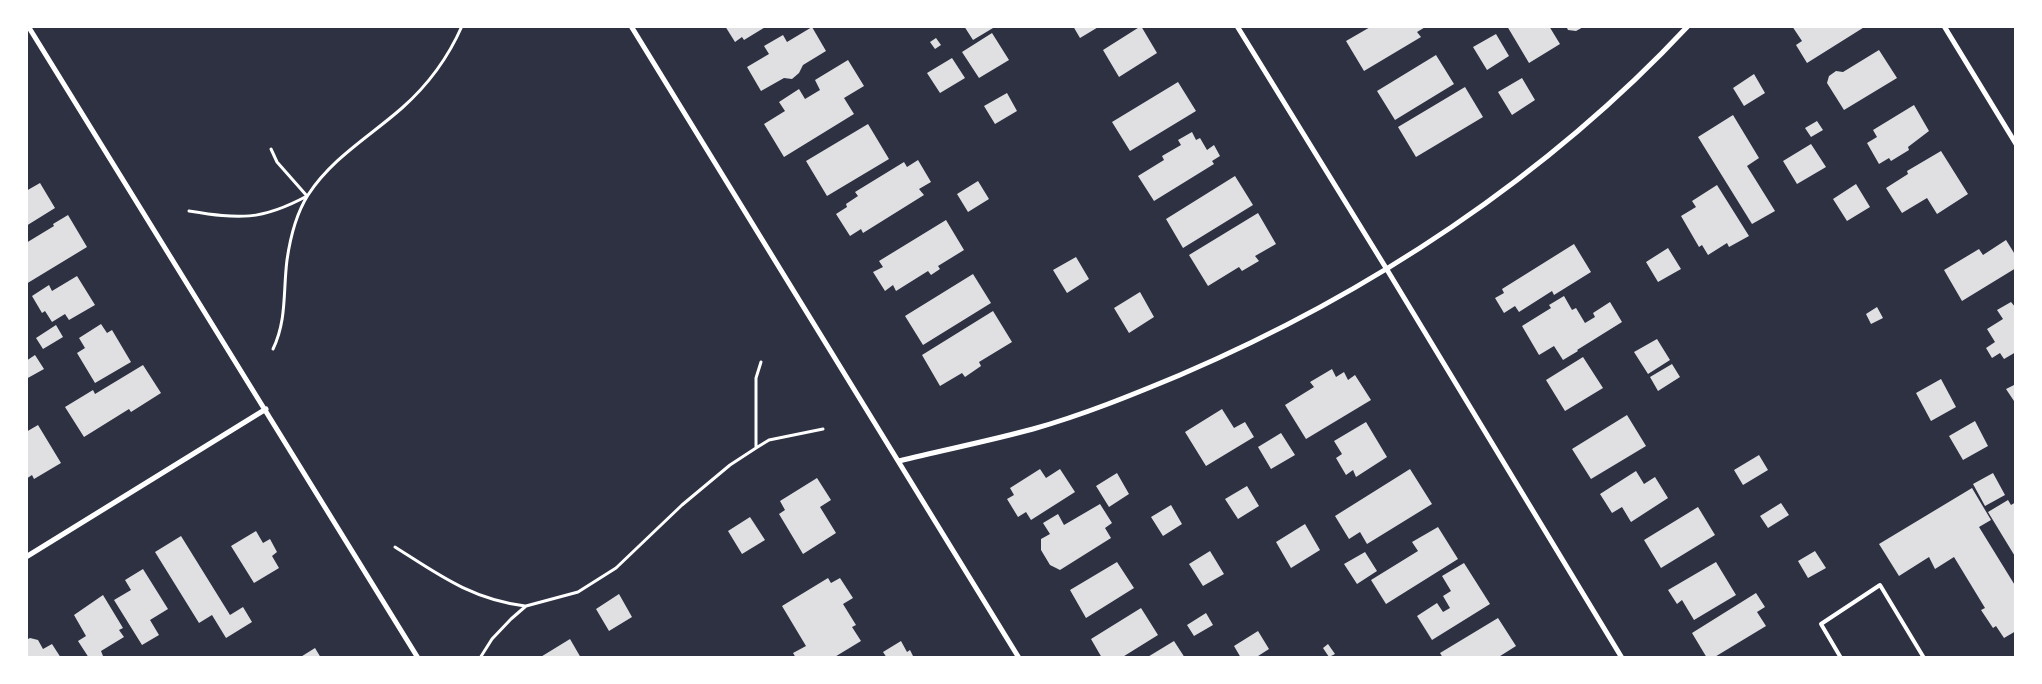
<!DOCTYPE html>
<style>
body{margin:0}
#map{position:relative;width:2042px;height:684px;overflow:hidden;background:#2d3142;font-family:"Playfair Display",serif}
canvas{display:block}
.frame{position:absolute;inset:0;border:28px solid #fff;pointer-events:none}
</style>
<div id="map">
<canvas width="2042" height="684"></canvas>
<div class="frame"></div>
</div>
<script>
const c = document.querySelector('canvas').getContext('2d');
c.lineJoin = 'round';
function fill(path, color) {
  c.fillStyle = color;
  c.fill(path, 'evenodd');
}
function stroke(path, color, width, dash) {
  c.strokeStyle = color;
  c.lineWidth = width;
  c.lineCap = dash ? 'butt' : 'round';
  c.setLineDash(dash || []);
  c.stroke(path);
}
const building = new Path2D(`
 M725,26H767L744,40L742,37L735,42Z
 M964,26H993V28L973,40Z
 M1073,26H1100L1080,38Z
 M1141,26L1157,53L1119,77L1103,50Z
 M1372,26H1427L1417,32L1421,37L1364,71L1346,41Z
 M1507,26H1549L1560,44L1529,63Z
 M1566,26H1585L1576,31L1568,30Z
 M1792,26H1866L1807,63L1796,45L1802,41Z
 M812,27L826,51L803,65L799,73L792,79L784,78L761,91L747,67L769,54L764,46L783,35L787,42Z
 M992,33L1009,60L979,78L962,52Z
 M1496,34L1509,56L1487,70L1473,47Z
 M936,38L941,45L935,49L930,42Z
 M1879,50L1897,78L1844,110L1827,83L1829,76L1836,71L1843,72Z
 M1436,55L1454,84L1395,120L1377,91Z
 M952,58L965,78L940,93L927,73Z
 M848,60L864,86L844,98L854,114L784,157L764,124L785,111L779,102L799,89L805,99L820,90L815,80Z
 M1754,74L1765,93L1744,106L1733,88Z
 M1522,78L1535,100L1512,115L1498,92Z
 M1178,82L1196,111L1130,151L1112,122Z
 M1465,87L1483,117L1416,157L1398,127Z
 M1007,93L1017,111L995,124L984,106Z
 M1914,105L1929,131L1908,147L1909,150L1891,161L1889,158L1879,164L1867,143L1877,137L1873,130Z
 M1733,115L1759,158L1747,166L1775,211L1752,224L1698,137Z
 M1817,121L1823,130L1811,137L1805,128Z
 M868,124L889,159L827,196L806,161Z
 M1192,132L1196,140L1200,138L1207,150L1214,145L1220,156L1212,161L1214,164L1154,201L1138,176L1164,160L1162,156L1181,145L1178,140Z
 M1811,144L1826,167L1797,184L1783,161Z
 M1941,151L1968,194L1937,214L1927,198L1902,213L1886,188L1908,174L1907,171Z
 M918,160L931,182L919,189L924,195L863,233L861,229L850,236L836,214L847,207L846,204L858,196L855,192L904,162L907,167Z
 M1235,176L1253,205L1183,248L1166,219Z
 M978,181L989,199L968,212L957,194Z
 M40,183L55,208L26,226V191Z
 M1856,184L1870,207L1847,221L1833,199Z
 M1717,185L1749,236L1729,247L1727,243L1708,255L1702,245L1699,247L1681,216L1696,207L1692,201Z
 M1258,213L1276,244L1255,256L1259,261L1242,271L1239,267L1208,286L1189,255Z
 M68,215L87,247L26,284V243L54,226L53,224Z
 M946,220L964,250L938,266L940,269L931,275L928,271L896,291L893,285L885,291L873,272L883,267L879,261Z
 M2006,240L2016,256V268L1962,301L1944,270L1979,249L1983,255Z
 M1574,244L1591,272L1554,295L1552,291L1519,312L1515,306L1504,313L1495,298L1504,293L1502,289Z
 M1668,248L1681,269L1658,282L1646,262Z
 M1076,257L1089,279L1067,293L1053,270Z
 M973,274L991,303L923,345L905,316Z
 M77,276L95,305L69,320L65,314L52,322L45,311L42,313L32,296L49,285L52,291Z
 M1140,292L1154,317L1129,333L1114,308Z
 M1564,296L1572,310L1576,308L1585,323L1595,317L1593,313L1610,302L1622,322L1577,350L1578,351L1563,360L1554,346L1539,355L1522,326L1551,308L1549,305Z
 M2011,302L2016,308V352L2004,359L2000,353L1992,358L1986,348L1995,342L1987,329L2003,319L1997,310Z
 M1877,307L1883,318L1871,324L1866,314Z
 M993,311L1012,342L979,362L981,366L965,377L962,373L940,386L922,355Z
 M101,324L107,333L112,330L131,362L95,383L77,353L85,348L79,338Z
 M56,325L63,337L43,349L36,338Z
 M1657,339L1670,360L1648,374L1634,352Z
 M35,355L44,369L26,379V361Z
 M1583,357L1603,388L1565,411L1546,380Z
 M1672,364L1680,377L1658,391L1650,377Z
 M143,365L161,393L131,412L129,409L84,437L65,407L93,390L95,394Z
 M1332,369L1336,377L1344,372L1348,380L1355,375L1371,400L1306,439L1285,405L1314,387L1310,382Z
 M1941,379L1956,407L1931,421L1916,393Z
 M2016,384V404L2006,389Z
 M1222,409L1234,428L1245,422L1254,437L1206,466L1185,432Z
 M1627,415L1646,446L1591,479L1572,449Z
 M1975,421L1988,446L1963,460L1949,436Z
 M1366,422L1387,457L1356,477L1353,470L1346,475L1336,458L1342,454L1334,441Z
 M38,425L61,463L34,479L32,475L26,479V432Z
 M1281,433L1295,455L1271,469L1258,447Z
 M1759,455L1768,470L1743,485L1734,470Z
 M1040,469L1046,478L1060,469L1075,492L1031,520L1026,512L1018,517L1007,499L1014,495L1010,488Z
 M1410,469L1432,504L1367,544L1360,532L1349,539L1335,516Z
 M1636,471L1644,484L1655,477L1668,498L1631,522L1622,507L1612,513L1600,494Z
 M1117,473L1129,494L1109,507L1096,486Z
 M1993,473L2005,495L1985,506L1973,484Z
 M817,478L831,500L820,507L836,533L803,554L779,514L785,510L780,501Z
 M1247,486L1259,506L1238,519L1225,499Z
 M1972,488L1991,520L1979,527L2016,587V631L2004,638L1996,626L1993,628L1981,610L1985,608L1954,557L1935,569L1929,557L1899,576L1879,544Z
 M2008,500L2011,505L2016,502V558L1988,512Z
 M1781,503L1789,515L1768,528L1760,516Z
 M1100,504L1112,523L1105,528L1111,538L1060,570L1050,565L1041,550V539L1050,534L1043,523L1058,514L1064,525Z
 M1171,505L1182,524L1163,536L1151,517Z
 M1698,507L1715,535L1661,568L1644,540Z
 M750,517L765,540L742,554L728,531Z
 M1305,524L1320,550L1291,568L1276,542Z
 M1438,527L1458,559L1386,604L1371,580L1418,551L1412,542Z
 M256,531L263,543L270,539L277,552L272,556L279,568L254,583L231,546Z
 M181,536L230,615L243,607L252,622L226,638L212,615L199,623L155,552Z
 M1210,551L1224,574L1203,586L1189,564Z
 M1815,551L1826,568L1808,578L1798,561Z
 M1365,552L1377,571L1357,584L1344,564Z
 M1117,562L1134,588L1086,618L1070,590Z
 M1716,562L1736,595L1694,620L1682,600L1677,604L1668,590Z
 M1464,563L1490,604L1432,640L1417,616L1437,603L1443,612L1450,608L1443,596L1451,591L1442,576Z
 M143,569L168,609L150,620L159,635L142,645L114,600L131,590L125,580Z
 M828,578L831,583L840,578L853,598L843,604L856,625L852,627L861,641L833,658H796L793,653L806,646L782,606Z
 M1756,593L1765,607L1757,612L1766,626L1713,658H1707L1692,633Z
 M619,594L632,617L609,631L596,609Z
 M103,595L123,628L119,630L124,637L101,651L103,656L100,658H89L78,641L86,636L74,615Z
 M1141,608L1158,635L1121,658H1102L1091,639Z
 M1206,613L1213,625L1194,636L1187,625Z
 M1498,618L1516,646L1497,658H1443L1440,653Z
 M1258,631L1269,649L1255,658H1241L1234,646Z
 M30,638L38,640L43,649L52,644L61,658H26V640Z
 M570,639L581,658H539Z
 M901,641L907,652L910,650L914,658H887L883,652Z
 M1174,641L1185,658H1146Z
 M1328,644L1335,654L1329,657L1323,648Z
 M315,648L321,658H299Z`);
const path = new Path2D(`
 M189,211C239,219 261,221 307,196L277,162L271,149
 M273,349C287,320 283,291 287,260C290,239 296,214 308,195C332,158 369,137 402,108C428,85 448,58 462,26
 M756,447V378L761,362
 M395,547C439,575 471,599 525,606
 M480,658L492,639L511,619L526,606L578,592L616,568L682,505L730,465L756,448L769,440L823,429`);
const service = new Path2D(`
 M1841,658L1821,624L1880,585L1924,658`);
const minor = new Path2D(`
 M28,26L418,658
 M631,26L1019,658
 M1237,26L1386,268L1622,658
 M1944,26L2016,144
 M899,461C943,450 989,441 1033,429C1083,415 1132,395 1180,375C1369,294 1547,177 1688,26
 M26,557L266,409`);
fill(building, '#e0e0e3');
stroke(path, '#fff', 3);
stroke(service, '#fff', 4);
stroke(minor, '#fff', 5);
</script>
